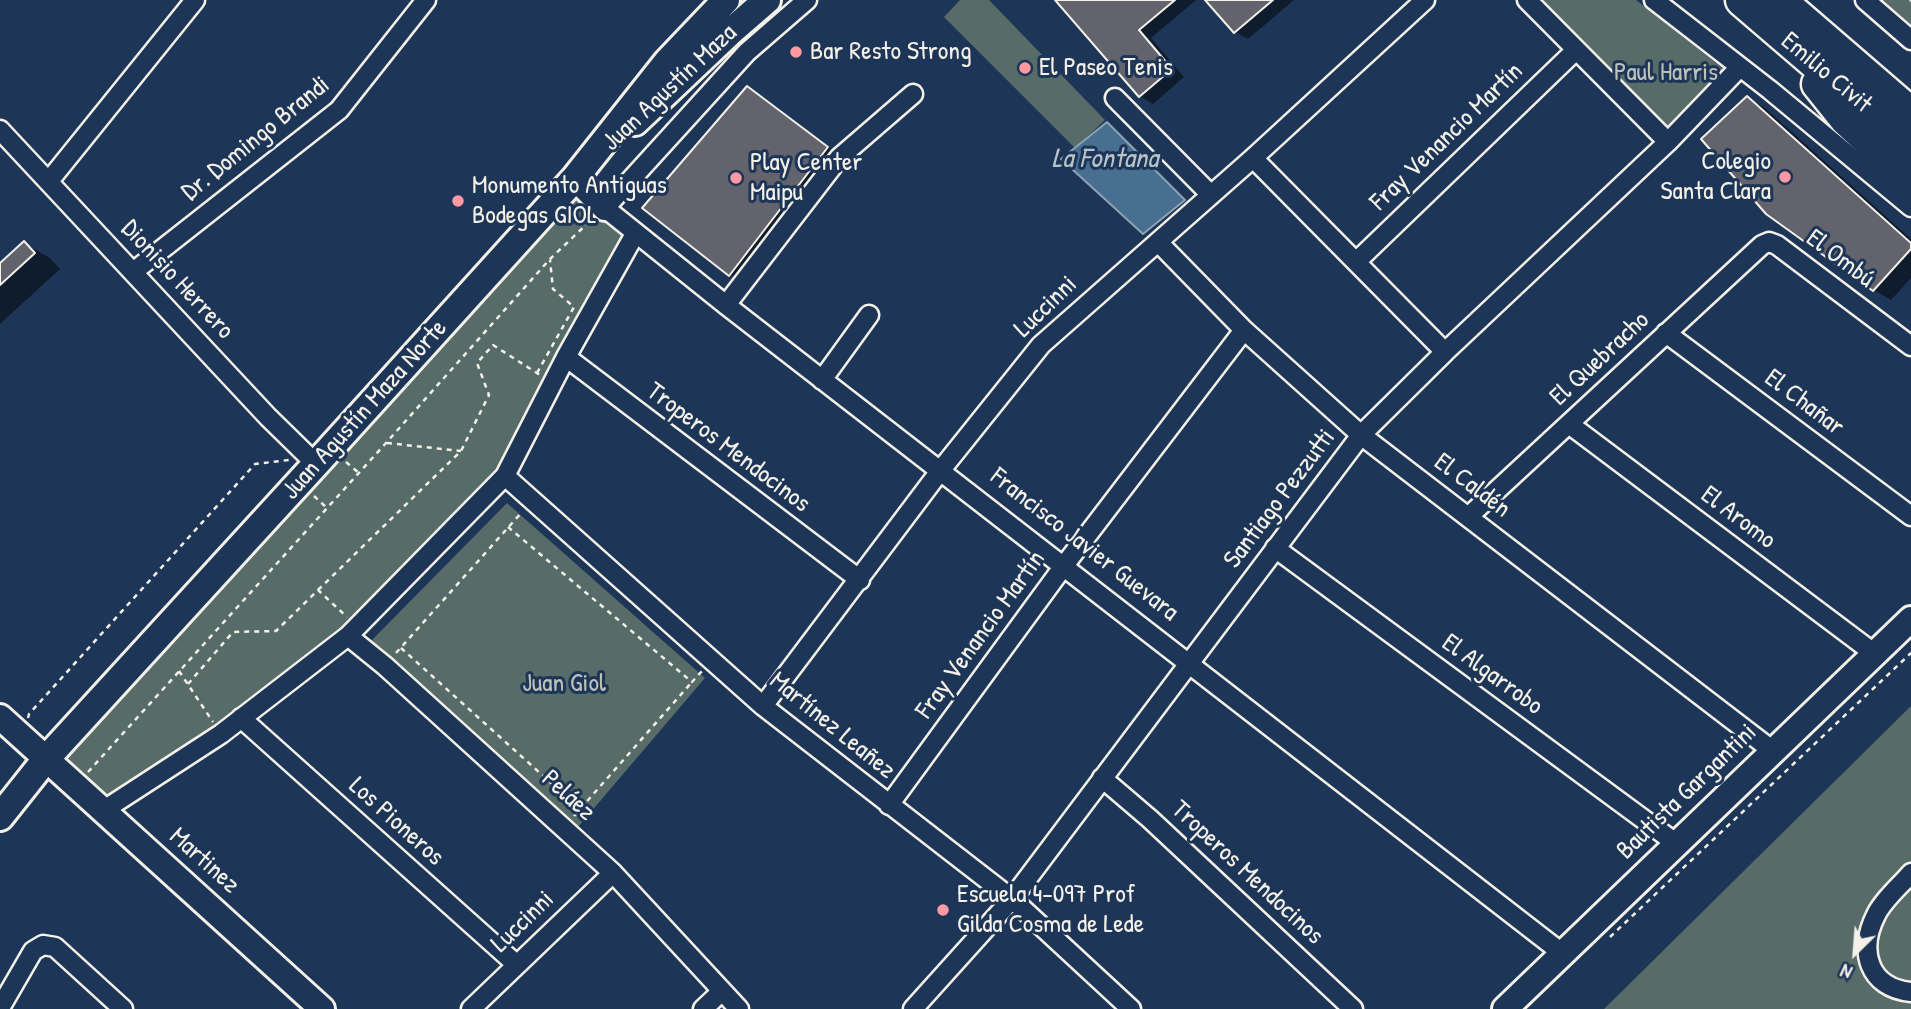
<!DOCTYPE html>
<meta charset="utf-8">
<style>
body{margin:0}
#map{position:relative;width:1911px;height:1009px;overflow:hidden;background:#1d3557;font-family:"Patrick Hand",sans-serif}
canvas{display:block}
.north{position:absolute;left:1820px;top:918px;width:70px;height:70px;-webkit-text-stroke:5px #1d3557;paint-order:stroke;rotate:205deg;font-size:19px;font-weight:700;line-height:28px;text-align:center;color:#f4f1e8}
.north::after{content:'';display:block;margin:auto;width:24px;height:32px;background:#f4f1e8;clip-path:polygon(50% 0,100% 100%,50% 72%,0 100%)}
</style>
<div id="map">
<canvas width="1911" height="1009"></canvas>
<div class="north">N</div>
</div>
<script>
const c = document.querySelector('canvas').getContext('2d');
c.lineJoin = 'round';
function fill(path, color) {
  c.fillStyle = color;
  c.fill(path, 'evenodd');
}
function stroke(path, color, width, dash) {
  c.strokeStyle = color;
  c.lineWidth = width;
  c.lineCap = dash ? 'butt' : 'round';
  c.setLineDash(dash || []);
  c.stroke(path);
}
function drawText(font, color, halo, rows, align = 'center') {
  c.font = font + ' "Patrick Hand",sans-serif';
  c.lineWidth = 6;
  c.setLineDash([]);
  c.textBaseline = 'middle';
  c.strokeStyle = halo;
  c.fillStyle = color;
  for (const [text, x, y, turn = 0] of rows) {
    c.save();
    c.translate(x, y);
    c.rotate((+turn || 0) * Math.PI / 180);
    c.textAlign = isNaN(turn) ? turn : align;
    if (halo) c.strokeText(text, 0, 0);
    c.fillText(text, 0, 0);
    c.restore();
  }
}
const green = new Path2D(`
 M960,0H989L1105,120L1075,148L944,17Z
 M1535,0H1636L1726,71L1666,130Z
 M1878,0H1911V29Z
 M575,178L635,234L505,476L348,636L104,810L46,759Z
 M507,503L705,678L578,827L370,642Z
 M1911,706V1009H1604Z`);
const water = new Path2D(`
 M1107,122L1185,200L1143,234L1061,159Z`);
const shadow = new Path2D(`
 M1057,0H1196L1151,38L1184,77L1153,104L1140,96Z
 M1208,0H1294L1248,39L1235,32Z
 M747,88L765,98L844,159L747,284L730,274Z
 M1747,98L1765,108L1911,239V278L1891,300L1874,290Z
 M24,243L50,258L60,269L0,324V265Z`);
const building = new Path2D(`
 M1055,0H1175L1139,30L1172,69L1139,97Z
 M1205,0H1273L1234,33Z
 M747,86L828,147L729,276L642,208Z
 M1747,96L1911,243V249L1873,291L1766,214L1701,139Z
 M24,241L35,253L0,285V263Z`);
const path = new Path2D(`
 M1910,0L1911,1
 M537,373L574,307L553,289L550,260
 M387,443L461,451
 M346,462L359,473
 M314,496L327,508
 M508,527L692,682L702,671
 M318,590L461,451L489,395L477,363L493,345L540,375
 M401,648L580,809
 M396,653L522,512
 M179,671L213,722
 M188,684L233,632L276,631L318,590L347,617
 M28,718L29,714L255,464L289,460
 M88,772L386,443L550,259L590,221
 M574,816L692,682
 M1610,937L1911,653`);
const street = new Path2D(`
 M807,0L747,52L605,208L726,305L1562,953
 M1527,0L1668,142
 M1654,0L1770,90L1911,207
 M1865,0L1911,40
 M1115,98L1211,195
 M0,130L268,417L316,464
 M1253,158L1445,352
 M49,181L195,0
 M1158,242L1244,330L1361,435L1773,751
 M1356,262L1576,50
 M133,272L339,110L426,0
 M726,305L839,158L913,94
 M1666,333L1911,516
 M566,357L860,580
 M822,380L869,315
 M1569,424L1875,654
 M505,476L763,706L1012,899L1131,1009
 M1469,516L1762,245L1769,242L1777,245L1911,346
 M1275,548L1677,844
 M348,636L385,666L613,873L739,1009
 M763,706L940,471L1041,345L1253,158L1425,0
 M241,718L517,965
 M1102,778L1150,819L1353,1009
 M889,805L1063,567L1244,330
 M104,810L221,734L348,636L505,476L566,357L635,234
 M1911,873C1900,886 1883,900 1876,915C1858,950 1868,988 1911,992
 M0,1008L33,951L43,945L55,947L123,1009
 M471,1009L613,873
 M703,1009L722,991
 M913,1009L1012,899L1361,435L1445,352L1668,142L1740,67`);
const secondary = new Path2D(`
 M575,178L605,208
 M0,717L322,1009
 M1505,1009L1911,619`);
const primary = new Path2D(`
 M635,122L729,33L767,0
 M0,817L46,759L316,464L575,178L667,62L726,0`);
const highway = new Path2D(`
 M1742,0L1911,145
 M1779,0L1911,114
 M1818,84L1846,119L1911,179`);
const markers = [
 [796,52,7,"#ff9aa2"],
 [1025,68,7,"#ff9aa2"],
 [1785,177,7,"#ff9aa2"],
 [736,178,7,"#ff9aa2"],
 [458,201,7,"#ff9aa2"],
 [943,910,7,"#ff9aa2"]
];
const poiNames = [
 ["Bar Resto Strong",810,52],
 ["El Paseo Tenis",1039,68],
 ["Colegio",1771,162,"right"],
 ["Santa Clara",1771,192,"right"],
 ["Play Center",750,163],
 ["Maipu",750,193],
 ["Monumento Antiguas",472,186],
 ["Bodegas GIOL",472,216],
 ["Escuela 4-097 Prof",957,895],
 ["Gilda Cosma de Lede",957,925]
];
const parkNames = [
 ["Paul Harris",1666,73],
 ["Juan Giol",564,684]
];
const streetNames = [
 ["Emilio Civit",1826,73,40],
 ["Juan Agustín Maza",670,88,-43],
 ["Fray Venancio Martín",1447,137,-44],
 ["Dr. Domingo Brandi",256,139,-39],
 ["El Ombú",1840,259,37],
 ["Dionisio Herrero",177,280,47],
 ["Luccinni",1046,307,-44],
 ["El Quebracho",1600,359,-43],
 ["El Chañar",1804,403,37],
 ["Juan Agustín Maza Norte",365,410,-48],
 ["Troperos Mendocinos",728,448,37],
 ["El Caldén",1472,486,37],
 ["Santiago Pezzutti",1280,499,-53],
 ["El Aromo",1738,518,37],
 ["Francisco Javier Guevara",1084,545,38],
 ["Fray Venancio Martín",981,635,-54],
 ["El Algarrobo",1492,675,36],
 ["Martínez Leañez",832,726,39],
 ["Bautista Gargantini",1687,792,-44],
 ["Peláez",568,796,42],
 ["Los Pioneros",396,822,42],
 ["Martinez",204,861,42],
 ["Troperos Mendocinos",1247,873,43],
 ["Luccinni",523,922,-44]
];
const waterNames = [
 ["La Fontana",1105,160]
];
fill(green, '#576c68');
fill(water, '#486f90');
stroke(water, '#8da3b3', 2);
fill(shadow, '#0007');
fill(building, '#62636c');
stroke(building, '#f4f1e8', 2);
stroke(street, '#f4f1e8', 23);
stroke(secondary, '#f4f1e8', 30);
stroke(primary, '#f4f1e8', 32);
stroke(highway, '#f4f1e8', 37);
stroke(path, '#f4f1e8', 2.5, [5, 5]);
stroke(street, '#1d3557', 18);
stroke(secondary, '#1d3557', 24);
stroke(primary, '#1d3557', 26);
stroke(highway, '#1d3557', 32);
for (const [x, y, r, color] of markers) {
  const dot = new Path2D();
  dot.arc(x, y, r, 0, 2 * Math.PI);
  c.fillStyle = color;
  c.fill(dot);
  stroke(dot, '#1d3557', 2.5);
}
drawText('26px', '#f4f1e8', '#1d3557', poiNames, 'left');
drawText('26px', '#bdc2bb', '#1d3557', parkNames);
drawText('26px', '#f4f1e8', '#1d3557', streetNames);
drawText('italic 28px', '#b8c4c9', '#1d3557', waterNames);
</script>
